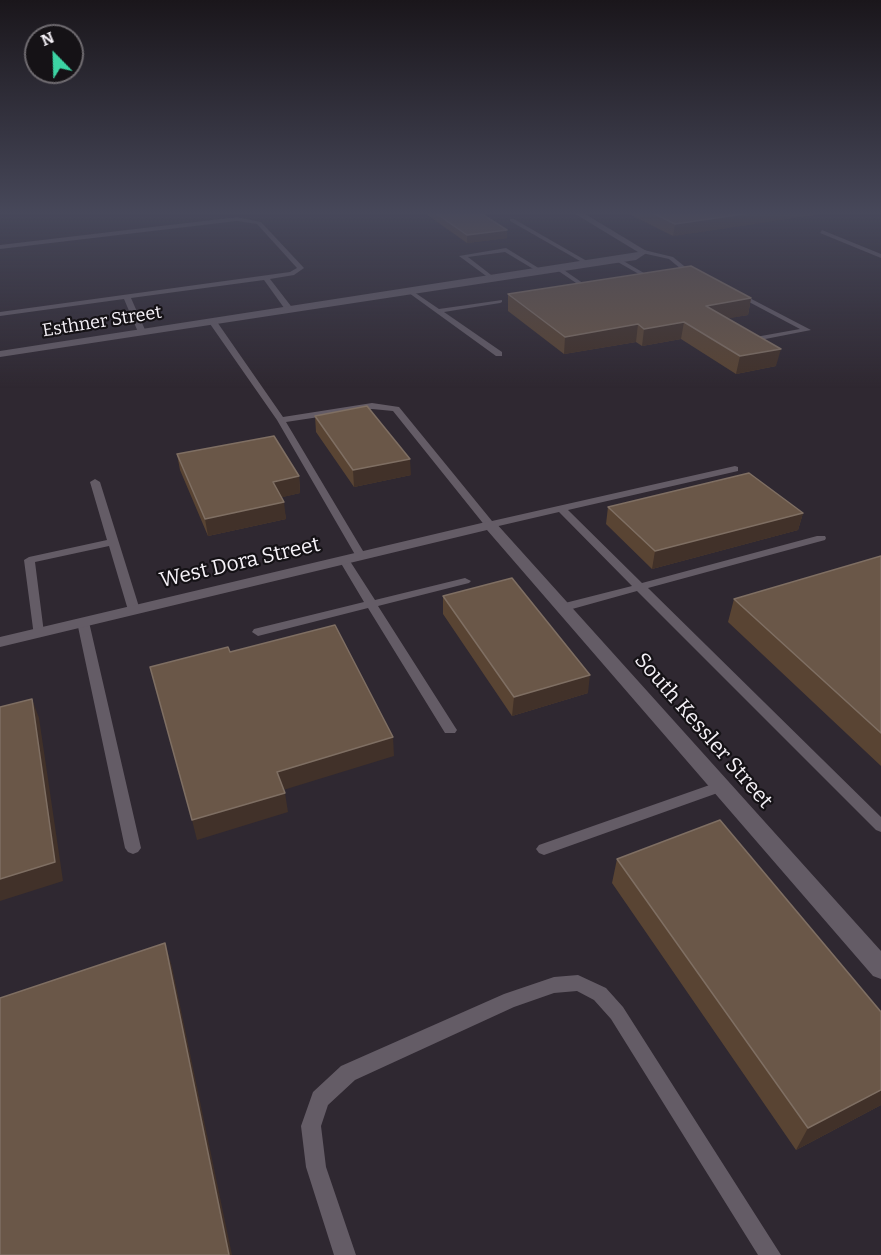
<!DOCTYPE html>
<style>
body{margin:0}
#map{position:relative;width:881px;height:1255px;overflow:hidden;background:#2f2831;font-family:Bitter,serif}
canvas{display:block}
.north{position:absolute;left:24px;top:24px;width:60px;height:60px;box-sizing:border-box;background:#151216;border:2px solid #6f6b70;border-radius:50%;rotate:337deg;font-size:16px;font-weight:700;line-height:24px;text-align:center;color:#f5f1f7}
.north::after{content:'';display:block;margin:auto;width:21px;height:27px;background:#3cd4a4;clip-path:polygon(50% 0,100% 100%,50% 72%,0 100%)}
</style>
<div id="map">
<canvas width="881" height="1255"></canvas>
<div class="north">N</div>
</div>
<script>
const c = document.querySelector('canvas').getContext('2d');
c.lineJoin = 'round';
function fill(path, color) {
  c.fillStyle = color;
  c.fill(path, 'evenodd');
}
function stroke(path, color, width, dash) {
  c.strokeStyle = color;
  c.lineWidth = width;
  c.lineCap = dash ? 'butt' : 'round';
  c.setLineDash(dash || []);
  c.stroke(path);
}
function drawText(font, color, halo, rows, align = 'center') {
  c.font = font + ' Bitter,serif';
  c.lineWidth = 4.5;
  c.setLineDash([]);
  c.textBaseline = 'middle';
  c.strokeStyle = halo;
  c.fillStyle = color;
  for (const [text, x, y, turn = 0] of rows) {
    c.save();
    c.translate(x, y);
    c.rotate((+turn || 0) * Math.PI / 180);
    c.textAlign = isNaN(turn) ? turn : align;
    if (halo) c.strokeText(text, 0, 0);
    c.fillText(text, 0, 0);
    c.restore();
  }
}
const service = new Path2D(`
 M237,217L261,222L304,268L294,275L270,279L294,310L293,312H287L264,280L131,298L146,332L142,334L138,332L124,299L0,316V312L290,272L297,268L257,224L237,221L0,249V245Z
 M510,219H514L592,264L587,265L510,221Z
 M822,230L881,254V258L820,233Z
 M506,248L545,272L540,273L505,252L468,257L495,278V280L493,281L459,256Z
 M644,250L673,257L689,270L673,273V271L681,269L669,259L642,253Z
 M616,259H620L649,276L644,277L616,261Z
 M557,268H561L587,286L582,287L557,270Z
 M411,290L439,309L502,300V302L500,303L444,312L502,352V356H496L409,293L408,292Z
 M734,292H738L811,330L750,342V338L800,329L734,294Z
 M209,319H215L283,417L372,403L399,407L492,521L735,466L738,467V471L568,510L642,583L817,536H825L826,538L825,540L648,588L881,817V832L876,830L637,591L565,611L561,610L559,607L561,604L632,586L559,512L490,528L486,527L393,411L372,409L286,422L366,556L361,559L357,558L277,420L208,321Z
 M95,479L100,482L140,610L134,614L128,610L109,546L35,562L44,633L42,636H34L24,560L29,557L107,540L90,482Z
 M344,557L348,558L375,600L465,578L471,581L469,583L378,606L455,727L457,730L455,733H445L368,608L258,636L252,632L254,629L364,602L339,560Z
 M83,618L89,622L141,848L138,852L133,854L128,852L125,848L77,622Z
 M721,781L726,782L728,786L726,790L544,855L539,853L536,849L539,845Z
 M578,975L606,988L623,1007L781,1255H758L611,1019L594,1000L577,991L554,993L514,1007L355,1080L328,1105L321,1126L326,1167L356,1255H334L306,1167L301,1126L313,1092L341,1066L504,994L554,977Z`);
const minor = new Path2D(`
 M572,212H582L648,252L636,260L0,357V351L638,252Z
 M490,521L495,522L881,951V979L873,976L487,530L0,647V637Z`);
const wall = new Path2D(`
 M423,212H479L507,230V238L467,243Z
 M625,212H834L673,236Z
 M508,294L751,298L748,315L728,318L776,366L736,374L681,339L642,346L636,342L564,354L508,311Z
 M315,416L411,475L354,487L316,432Z
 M177,454L299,476L300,493L282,497L286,519L208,536L180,470Z
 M608,507L803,513L798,530L652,569L606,524Z
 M881,556V766L728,622L734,599Z
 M443,596L588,693L512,716L443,614Z
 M617,859L881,1012V1105L796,1150L612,883Z`);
const shadedWall = new Path2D(`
 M757,212H834L673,236L675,224Z
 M507,230V238L467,243V235Z
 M751,298L748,315L703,323L706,306Z
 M684,322L681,339L642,346L644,329Z
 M638,324L636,342L564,354L565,337Z
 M781,349L776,366L736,374L740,356Z
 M410,459L411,475L354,487L353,470Z
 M299,476L300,493L275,499L273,482Z
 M284,502L286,519L208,536L205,519Z
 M803,513L798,530L652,569L655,551Z
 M590,675L588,693L512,716L514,697Z
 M32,699L39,718L63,881L0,901V879Z
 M393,737L394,756L280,791L277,772Z
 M285,793L288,812L197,840L192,820Z
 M165,943L172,967L232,1255H229Z
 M881,1090V1105L796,1150L808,1128Z`);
const building = new Path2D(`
 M434,212H479L507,230L467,235Z
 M651,212H757L675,224Z
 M691,266L751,298L706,306L781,349L740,356L684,322L644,329L638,324L565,337L508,294Z
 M367,406L410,459L353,470L315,416Z
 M274,436L299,476L273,482L284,502L205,519L177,454Z
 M749,473L803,513L655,551L608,507Z
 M881,556V733L734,599Z
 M512,578L590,675L514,697L443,596Z
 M335,625L393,737L277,772L285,793L192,820L150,667L228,647L230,652Z
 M32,699L55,862L0,879V707Z
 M720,820L881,1012V1090L808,1128L617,859Z
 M165,943L229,1255H0V998Z`);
const farStreetnames = [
 ["Esthner Street",102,322,-9]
];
const streetNames = [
 ["West Dora Street",240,563,-13],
 ["South Kessler Street",703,731,49]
];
fill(service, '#645c66');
fill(minor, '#645c66');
fill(wall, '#594433');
fill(shadedWall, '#413129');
fill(building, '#6a5748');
stroke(building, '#7f6f63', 1.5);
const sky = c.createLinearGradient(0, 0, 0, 388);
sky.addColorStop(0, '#1a161b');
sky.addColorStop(0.55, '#47485a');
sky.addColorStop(1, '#47485a00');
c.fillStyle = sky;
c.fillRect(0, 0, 881, 388);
drawText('18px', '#f5f1f7', '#151216', farStreetnames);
drawText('21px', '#f5f1f7', '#151216', streetNames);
</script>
